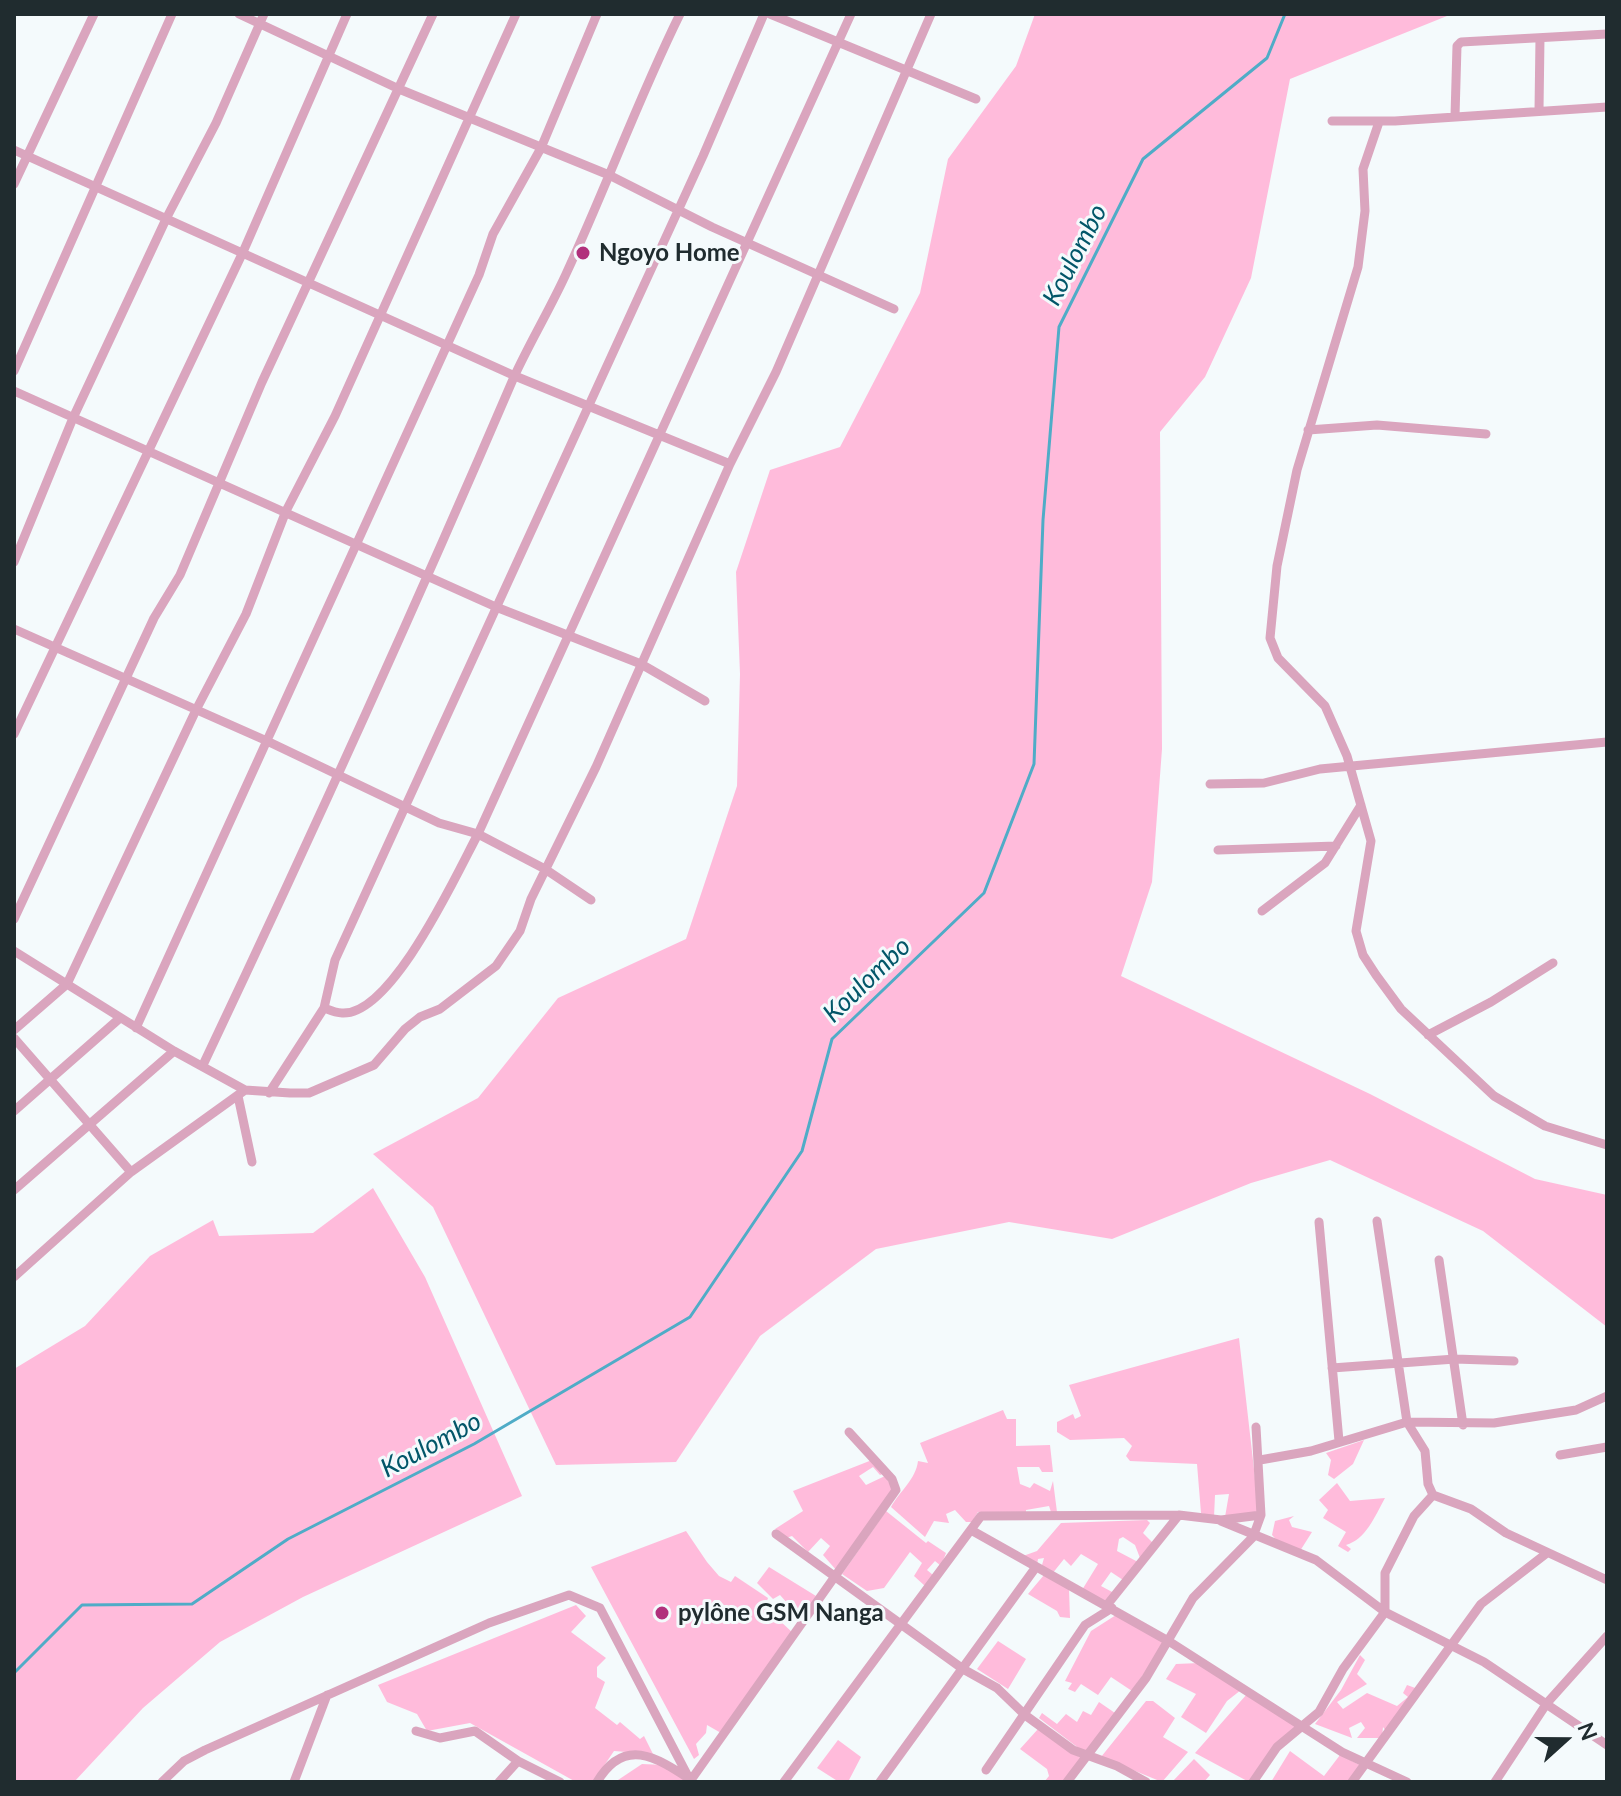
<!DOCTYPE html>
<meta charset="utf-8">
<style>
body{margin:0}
#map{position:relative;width:1621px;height:1796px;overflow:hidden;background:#f4fafc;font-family:Lato,sans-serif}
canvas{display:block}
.frame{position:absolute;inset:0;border:16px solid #202c2f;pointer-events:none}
.north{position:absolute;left:1525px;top:1700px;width:80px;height:80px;-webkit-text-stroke:6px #f4fafc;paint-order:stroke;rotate:69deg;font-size:22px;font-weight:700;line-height:32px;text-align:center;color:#202c2f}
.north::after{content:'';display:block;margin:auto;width:28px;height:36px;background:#202c2f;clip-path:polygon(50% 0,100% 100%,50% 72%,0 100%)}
</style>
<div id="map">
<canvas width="1621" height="1796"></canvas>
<div class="frame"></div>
<div class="north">N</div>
</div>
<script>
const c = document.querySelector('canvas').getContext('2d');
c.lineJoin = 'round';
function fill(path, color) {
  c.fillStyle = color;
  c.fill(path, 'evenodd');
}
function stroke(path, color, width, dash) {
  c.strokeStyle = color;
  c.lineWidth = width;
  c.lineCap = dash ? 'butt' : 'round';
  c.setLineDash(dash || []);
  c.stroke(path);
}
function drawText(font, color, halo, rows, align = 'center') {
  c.font = font + ' Lato,sans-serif';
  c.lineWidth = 6;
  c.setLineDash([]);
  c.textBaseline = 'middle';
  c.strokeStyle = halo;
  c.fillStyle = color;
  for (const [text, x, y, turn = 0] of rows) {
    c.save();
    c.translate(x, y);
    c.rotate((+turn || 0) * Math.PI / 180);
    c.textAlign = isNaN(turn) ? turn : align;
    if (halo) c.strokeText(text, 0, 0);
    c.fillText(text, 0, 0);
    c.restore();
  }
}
const green = new Path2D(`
 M1035,14H1452L1290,79L1251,278L1205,377L1160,432L1162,749L1152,882L1121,976L1370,1094L1535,1179L1607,1195V1327L1483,1231L1330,1160L1251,1183L1112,1239L1009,1222L876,1249L760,1336L676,1462L556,1465L433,1207L373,1154L478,1098L558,998L686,939L737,786L740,674L736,572L770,470L840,447L920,293L948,159L1016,66Z
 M373,1188L425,1277L522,1496L303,1597L220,1642L143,1708L74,1782H14V1369L85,1326L150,1256L213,1220L219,1236L313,1233Z
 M1239,1338L1259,1513L1225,1517L1229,1494L1215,1495L1214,1517L1201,1513L1197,1464L1130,1461L1126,1456L1132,1446L1124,1438L1070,1440L1057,1432V1422L1073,1414L1075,1419L1081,1416L1069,1385Z
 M1003,1410L1007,1419H1016V1446L1050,1445L1053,1472H1042L1039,1467H1017L1020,1484L1030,1488L1034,1483L1050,1491L1053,1481L1057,1512H1051L1049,1506L1026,1510V1515L978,1512L972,1522H966L955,1510L946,1514L949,1523L934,1521L925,1537L891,1507C900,1491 916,1479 918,1461L928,1463L920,1443Z
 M1364,1440L1353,1464L1334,1479L1328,1475L1331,1460L1326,1453Z
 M872,1460L885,1473L880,1475L873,1467L859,1476L866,1485L885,1476L894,1491L837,1571L823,1555L830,1546L821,1538L808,1552L792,1536L786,1538L775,1529L803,1511L793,1491Z
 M1337,1483L1350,1501L1385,1498C1374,1518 1366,1539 1346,1545L1351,1549L1348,1552L1338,1546L1346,1532L1323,1518L1328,1510L1319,1500Z
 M886,1511L926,1543L928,1541L946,1553L941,1566L935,1561L927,1570L933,1575L925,1586L914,1576L922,1563L910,1552L884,1588L867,1591L842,1574Z
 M1294,1516L1289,1520L1292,1527L1312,1532L1300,1551L1280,1544L1272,1535L1275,1521Z
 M1147,1520L1150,1523L1143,1533L1155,1545L1140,1558L1135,1545L1123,1537L1119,1539L1117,1551L1138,1562L1123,1580L1111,1572L1101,1586L1114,1593L1106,1602L1082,1590L1098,1564L1081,1554L1071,1566L1064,1559L1052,1574L1042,1565L1044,1558L1038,1559L1037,1565L1023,1556L1037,1551L1061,1523Z
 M686,1531L707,1562L719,1576L731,1582L735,1576L768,1598L765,1607L793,1633L721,1733L707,1725L706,1733L696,1744L699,1755L694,1759L591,1567Z
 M769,1567L816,1596L811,1607L803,1604L795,1612L780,1595L773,1599L757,1583Z
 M1044,1575L1069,1589L1070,1618L1060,1617L1057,1611L1028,1594Z
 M576,1605L586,1616L571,1632L606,1658L597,1667V1677L605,1682L595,1708L617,1725L620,1722L640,1739L644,1736L653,1754L614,1751L593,1782H576L470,1723L427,1731L417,1714L387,1702L378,1685Z
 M1116,1615L1165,1643L1132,1691L1111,1677L1098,1695L1081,1684L1075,1692L1068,1689L1072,1683L1065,1681L1091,1631Z
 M998,1641L1026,1659L1008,1689L977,1669Z
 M1360,1655L1365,1660L1357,1674L1367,1684L1337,1702L1343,1709L1367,1693L1397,1706L1408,1697L1403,1693L1407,1685L1418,1689L1388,1734L1383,1727L1382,1738H1357L1365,1728L1361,1722L1349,1728L1352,1738L1315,1724L1341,1690Z
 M1199,1663L1241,1690L1227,1701L1206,1733L1181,1717L1196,1694L1166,1679L1176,1664Z
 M1247,1694L1300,1728L1249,1782L1195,1753Z
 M1146,1701H1153L1175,1718L1163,1737L1188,1752L1162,1782L1101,1757Z
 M1099,1702L1115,1713L1085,1753L1039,1718L1042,1713L1057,1724L1066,1714L1077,1722L1083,1711L1091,1715Z
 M1038,1729L1081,1758L1064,1782H1044L1049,1776L1047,1769L1020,1749Z
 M838,1740L861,1757L848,1782H839L817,1768Z
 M1290,1751L1324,1776L1340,1755L1362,1766L1349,1782H1271Z
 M1194,1759L1210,1775L1204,1782H1172Z
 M642,1764L664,1765L687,1782H615Z`);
const stream = new Path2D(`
 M14,1673L82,1605L192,1604L288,1539L474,1444L690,1317L802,1151L832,1039L984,893L1034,764L1043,520L1059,327L1143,159L1267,58L1285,14`);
const minor = new Path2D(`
 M239,14L399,89L609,175L712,227L894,309
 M770,14L976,99
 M1539,110L1540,38
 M1455,116L1457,46L1461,42L1607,34
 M1332,121H1395L1607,107
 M1379,122L1363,169L1365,211L1358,267L1297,470L1277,566L1270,638L1278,658L1325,706L1347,756L1371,841L1356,931L1363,955L1376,975L1401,1009L1494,1096L1545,1126L1607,1145
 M14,150L515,376L730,464
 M14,184L94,14
 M14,371L172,14
 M14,391L496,607L641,664L705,701
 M1308,430L1377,425L1486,434
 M14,562L73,418L167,217L216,123L264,14
 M14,629L267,741L439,823L478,834L545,869L591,900
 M14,734L243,252L347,14
 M1210,784L1264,783L1320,769L1607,742
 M1218,850L1336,846
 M1262,911L1325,863L1361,805
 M14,919L154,618L180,575L262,382L433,14
 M14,951L174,1051L245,1090L290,1093H309L374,1065L405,1029L420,1017L440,1009L496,966L520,931L531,899L596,767L730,464L776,372L931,14
 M324,1008C329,1010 336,1013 342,1013C392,1016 457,873 478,834L851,14
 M136,1028L479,275L493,234L541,148L597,14
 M14,1030L67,984L196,710L246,614L286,511L335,416L516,14
 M1428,1035L1491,1002L1553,963
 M14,1038L131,1172
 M203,1065C311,837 415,608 514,377C530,342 550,309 566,274C606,188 638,99 680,14
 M269,1093L324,1008L335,960L703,156L764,14
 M238,1096L252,1162
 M14,1111L120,1018
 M14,1190L174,1051
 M1377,1221L1407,1422L1425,1451L1428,1484L1433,1495L1471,1509L1506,1533L1607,1580
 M1319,1222L1339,1441
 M1439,1260L1463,1425
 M14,1277L131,1172L245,1090
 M1332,1368L1455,1359L1514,1361
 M1560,1455L1607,1447
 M1260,1460L1311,1451L1407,1422L1494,1423L1576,1410L1607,1396
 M1221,1521L1316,1560L1385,1612L1484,1662L1607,1745
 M971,1530L1170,1642L1342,1752L1407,1782
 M776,1534L963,1669L997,1688L1025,1715L1073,1750L1117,1766L1146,1782
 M1107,1605L1179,1515
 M416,1731L440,1738L475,1731L518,1761
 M986,1770L1085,1625L1112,1608
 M162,1782L184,1761L205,1750L489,1623L569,1595L600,1608L691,1782
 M294,1782L327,1695
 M499,1782L518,1761L560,1782
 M597,1782C624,1737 655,1756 691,1780L896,1490L892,1479L849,1432
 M784,1782L981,1516L1179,1515L1221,1520L1261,1515
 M880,1782L1036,1567
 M1067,1782L1146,1678L1193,1598L1253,1537L1261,1515L1256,1427
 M1253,1782L1277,1747L1319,1712L1343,1669L1385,1612V1573L1414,1516L1433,1495
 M1352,1782L1481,1604L1547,1553
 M1495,1782L1547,1703L1607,1636`);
const markers = [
 [583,253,8,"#b1307c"],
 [662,1613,8,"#b1307c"]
];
const poiNames = [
 ["Ngoyo Home",599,253],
 ["pylône GSM Nanga",678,1613]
];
const waterNames = [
 ["Koulombo",1075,255,-63],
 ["Koulombo",867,980,-44],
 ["Koulombo",431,1445,-28]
];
fill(green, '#ffbbdb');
stroke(stream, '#4facc7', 3);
stroke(minor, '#daa5be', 9);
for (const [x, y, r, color] of markers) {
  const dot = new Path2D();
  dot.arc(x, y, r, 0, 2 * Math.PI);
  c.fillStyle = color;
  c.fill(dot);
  stroke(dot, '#f4fafc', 3);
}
drawText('bold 24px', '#202c2f', '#f4fafc', poiNames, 'left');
drawText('italic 26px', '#025669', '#f4fafc', waterNames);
</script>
